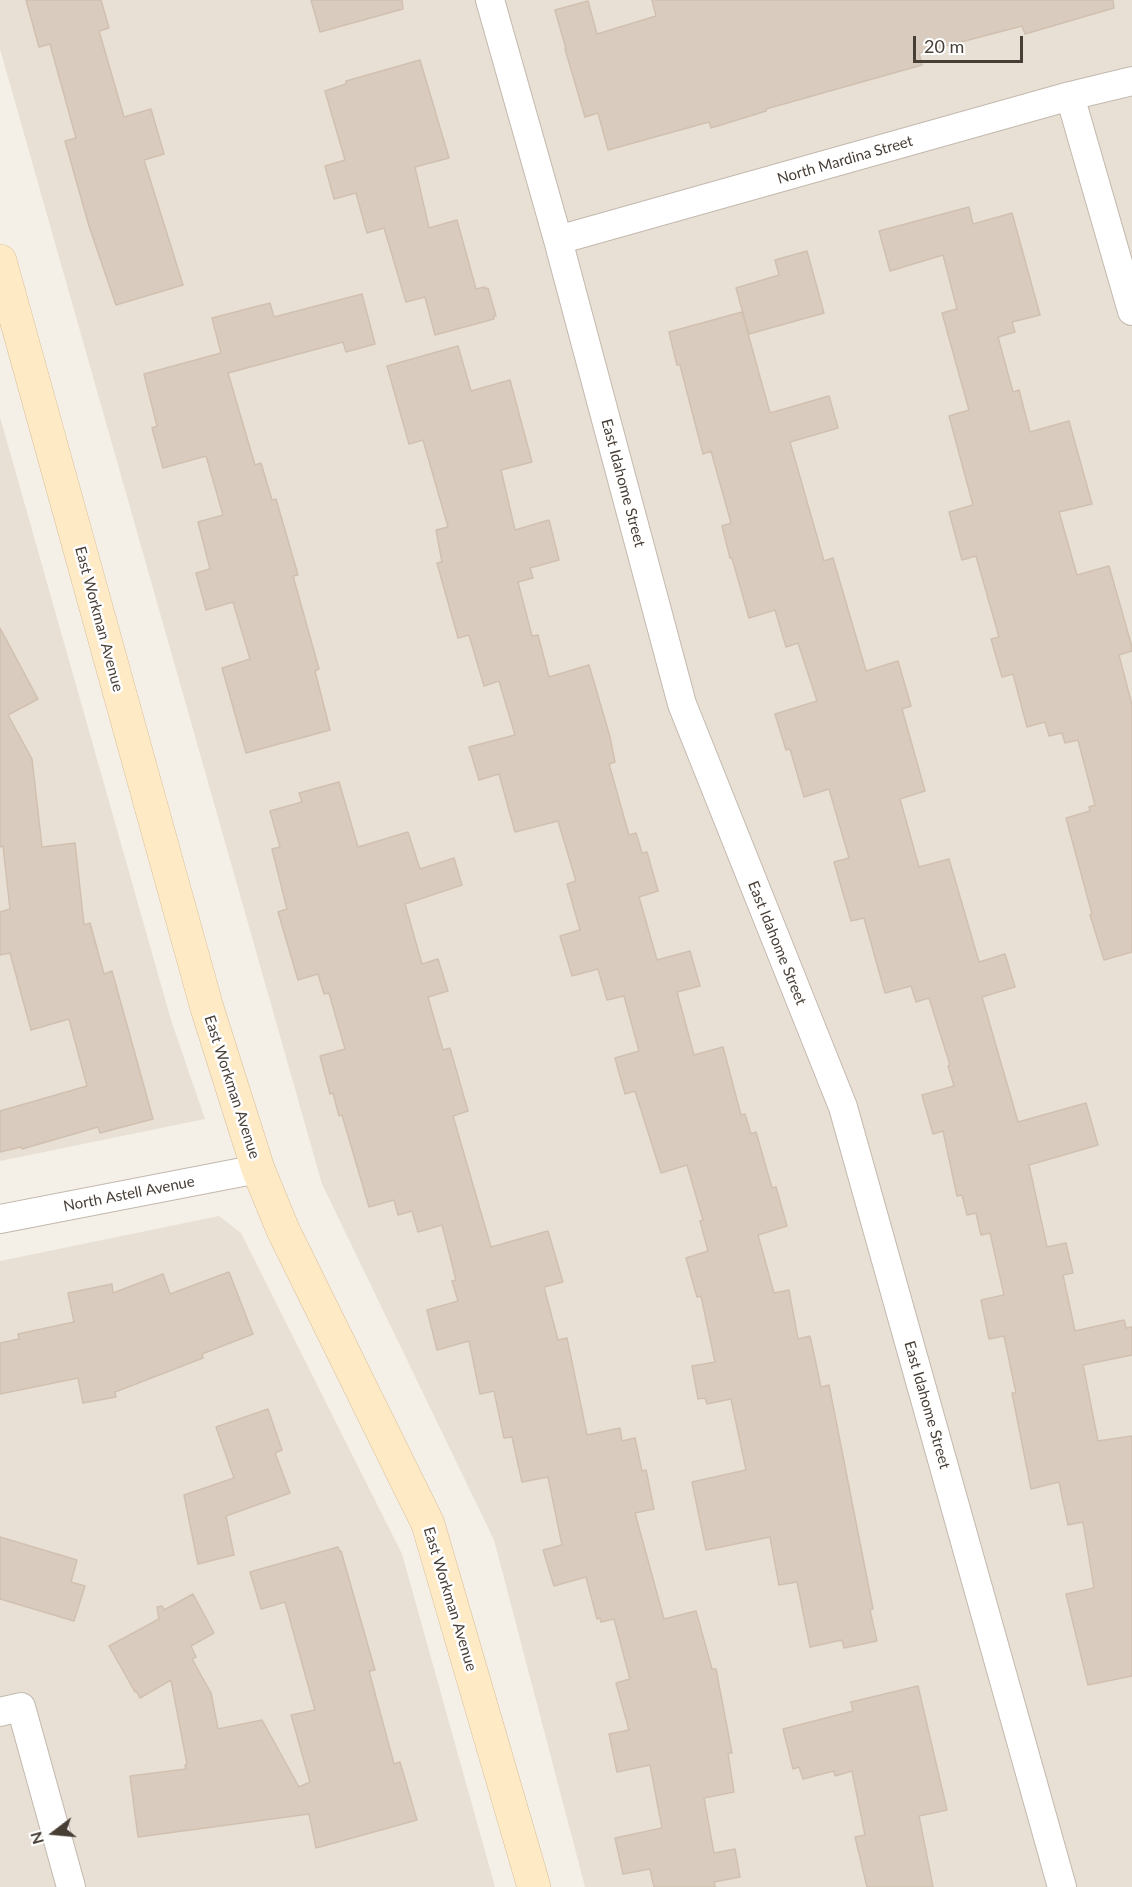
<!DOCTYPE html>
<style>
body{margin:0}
#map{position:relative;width:1132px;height:1887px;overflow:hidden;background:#f4efe7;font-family:Lato,sans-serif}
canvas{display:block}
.north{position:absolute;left:24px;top:1803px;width:60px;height:60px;-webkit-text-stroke:4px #fff;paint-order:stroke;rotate:254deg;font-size:16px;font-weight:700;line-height:24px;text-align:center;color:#473e36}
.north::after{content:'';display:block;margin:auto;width:21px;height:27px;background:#473e36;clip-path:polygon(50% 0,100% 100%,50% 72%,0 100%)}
.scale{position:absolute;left:913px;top:36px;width:110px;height:27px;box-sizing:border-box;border:3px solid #473e36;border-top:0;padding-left:8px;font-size:18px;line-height:21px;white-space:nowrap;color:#473e36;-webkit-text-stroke:4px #fff;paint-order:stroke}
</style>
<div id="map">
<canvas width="1132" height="1887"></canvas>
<div class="north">N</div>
<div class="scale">20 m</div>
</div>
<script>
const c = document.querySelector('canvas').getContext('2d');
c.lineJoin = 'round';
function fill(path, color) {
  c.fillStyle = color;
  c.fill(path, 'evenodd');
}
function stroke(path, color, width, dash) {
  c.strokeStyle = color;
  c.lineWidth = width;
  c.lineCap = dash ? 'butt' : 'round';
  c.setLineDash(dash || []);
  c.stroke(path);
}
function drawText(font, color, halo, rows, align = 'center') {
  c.font = font + ' Lato,sans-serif';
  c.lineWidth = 5;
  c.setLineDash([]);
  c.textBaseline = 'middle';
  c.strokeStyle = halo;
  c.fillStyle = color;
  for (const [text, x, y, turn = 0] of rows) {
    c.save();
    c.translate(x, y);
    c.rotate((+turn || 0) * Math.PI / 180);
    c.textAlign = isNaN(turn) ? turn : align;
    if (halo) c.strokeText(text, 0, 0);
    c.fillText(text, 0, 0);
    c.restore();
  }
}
const residential = new Path2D(`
 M0,0H1132V1887H585L494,1540L322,1184L0,49Z
 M0,417L171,1020L205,1119L0,1161Z
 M219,1216L241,1233L402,1554L495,1887H0V1261Z`);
const building = new Path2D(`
 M26,0H101L109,28L99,31L124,117L151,109L164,154L144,160L183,285L116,305L89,226L65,141L76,138L50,44L39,47Z
 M311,0H402L403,9L320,32Z
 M652,0H1113L1114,8L1025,34L1022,26L919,53L922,65L766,109V111L711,128L709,122L608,150L598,113L585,117L565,49H566L555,10L588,1L597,34L656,16Z
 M420,60L449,158L415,167L429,228L457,220L476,289L485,287V289L488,288L496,316H493L494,319L435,335L425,297L406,302L384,228L367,233L356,193L334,199L325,166L345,160L325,91L346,84V81Z
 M969,207L973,224L1012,213L1040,315L1012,322L1015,332L998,337L1013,392L1019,390L1030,432L1069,421L1092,504L1059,512L1077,575L1109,566L1132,647V651L1119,655L1132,705V952L1104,960L1090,915L1092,914L1066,818L1090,811L1089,807L1095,805L1078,740L1065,743L1062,733L1049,736L1045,722L1027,727L1013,674L1002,677L991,639L999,637L976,556L962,560L949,512L973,505L949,416L969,410L942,313L957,309L943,255L890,271L879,231Z
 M807,251L824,313L749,334L736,288L779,275L775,260Z
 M362,294L375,344L346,352L343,342L228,373L255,465L261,463L272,500L276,499L298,575L293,576L319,669L315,671L330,730L246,753L222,668L250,659L233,602L206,610L196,573L210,569L198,522L223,515L206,456L163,468L152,428L157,426L144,374L221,353L212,318L270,303L274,317Z
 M742,312L770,413L829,396L838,428L790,442L824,561L833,558L866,671L898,661L911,706L902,709L925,791L900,799L919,867L949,859L979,962L1005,954L1015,987L982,997L1018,1122L1086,1103L1098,1145L1029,1165L1047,1247L1066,1243L1073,1273L1063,1275L1075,1331L1124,1320L1126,1328L1132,1327V1355L1083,1365L1098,1441L1132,1436V1676L1088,1685L1066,1594L1094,1588L1083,1522L1068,1525L1059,1482L1031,1489L1012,1393H1016L1004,1336L989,1339L981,1300L1004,1295L990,1233L981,1235L976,1213L967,1215L962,1195L957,1196L943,1131L933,1134L922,1095L954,1086L948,1066L950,1065L929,998L916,1002L911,986L885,993L864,918L851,921L834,862L849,858L829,789L804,797L790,749L786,750L775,714L817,701L798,643L786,647L775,610L749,618L732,558H730L722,526L731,523L711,451L703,454L680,365H677L669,332Z
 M458,346L471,391L510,380L532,462L501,470L515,530L549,520L559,560L530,568L533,578L518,582L532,636L538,635L549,677L589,665L610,737L615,762L609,764L629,835L636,833L642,853L647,852L658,891L639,897L657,960L690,951L700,986L677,992L694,1055L723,1047L741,1115L745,1114L751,1134L756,1132L772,1188L776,1187L787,1226L758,1235L774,1293L789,1290L798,1339L810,1336L821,1387L829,1385L873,1609L870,1610L877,1641L844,1648L842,1640L810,1647L797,1582L779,1585L770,1537L706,1550L692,1482L746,1470L731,1399L707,1404L705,1398L698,1399L692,1366L715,1362L701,1296L697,1297L686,1258L708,1251L700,1221L703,1220L687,1165L661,1173L635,1091L625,1094L615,1058L639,1051L624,996L607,1000L598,969L572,976L560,936L580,930L567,884L576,881L558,821L515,832L499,774L479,780L469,747L515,735L499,681L484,686L469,635L458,638L437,563L442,562L436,530L448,527L423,440L409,444L387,366Z
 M0,628L38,699L8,715L32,759L42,847L75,843L84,925L90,923L104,974L112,971L153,1119L100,1133L98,1127L22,1149L21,1147L0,1152V1111L87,1086L69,1019L31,1030L10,953L0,955V912L10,909L3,846L0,847Z
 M339,782L358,847L408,832L420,869L454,858L462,885L405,904L422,964L438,959L448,991L428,997L443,1050L450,1048L468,1111L453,1116L491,1247L548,1231L563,1282L544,1287L558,1340L567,1338L587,1435L620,1428L622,1441L635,1438L642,1471L646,1470L654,1509L635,1513L664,1619L696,1611L712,1669H716L732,1753H728L734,1792L704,1798L714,1853L735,1849L740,1877L714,1882L715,1887H654L650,1869L623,1874L615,1838L662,1828L650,1765L617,1772L609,1734L629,1730L616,1683L630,1679L614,1619L601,1622L600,1618L597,1619L586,1577L554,1586L543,1550L562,1545L548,1477L522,1482L512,1437L504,1438L494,1391L480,1394L469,1341L437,1350L427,1310L458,1301L452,1281L456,1280L442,1225L418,1232L412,1211L398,1215L394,1200L369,1207L342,1115L339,1116L333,1093L330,1094L320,1056L345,1049L329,993L324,994L318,974L298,980L278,912L287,909L272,849L280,847L270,811L302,802L299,793Z
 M229,1272L253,1334L202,1354L203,1358L115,1392L116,1397L83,1403L78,1378L0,1394V1343L19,1339L18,1334L74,1322L68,1293L112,1284L113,1293L163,1274L170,1294Z
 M268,1409L282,1450L275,1453L290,1493L226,1516L234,1555L198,1564L184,1495L234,1478L216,1427Z
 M0,1537L77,1560L71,1582L85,1586L74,1621L0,1599Z
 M338,1547L340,1552L341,1551L375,1670L369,1671L394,1764L400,1762L417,1820L316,1848L309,1814L138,1837L130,1776L186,1769L185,1765L187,1764L171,1680L140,1698L136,1691L135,1692L109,1646L159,1619L157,1607L162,1606L164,1610L193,1594L214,1633L191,1646L196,1657L192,1659L211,1693L218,1729L262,1720L299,1787L310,1782L291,1715L315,1710L285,1602L261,1609L250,1572Z
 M918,1686L947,1810L919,1816L933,1887H867L855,1837L865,1835L852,1771L835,1776L834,1771L803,1779L799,1767L793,1769L783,1729L853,1711L851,1702Z`);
const street = new Path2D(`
 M490,0L558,240L682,704L843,1107L1062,1887
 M1070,96L1132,311
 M558,240L1070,96L1132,81
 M0,1219L258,1169
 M0,1712L21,1707L71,1887`);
const secondary = new Path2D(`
 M0,261L207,1008L258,1169L283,1230L428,1524L534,1887`);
const streetNames = [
 ["North Mardina Street",845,160,-16],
 ["East Idahome Street",623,483,75],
 ["East Workman Avenue",99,619,75],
 ["East Idahome Street",777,943,68],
 ["East Workman Avenue",232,1087,72],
 ["North Astell Avenue",129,1194,-11],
 ["East Idahome Street",927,1405,74],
 ["East Workman Avenue",450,1599,73]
];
fill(residential, '#e8e0d5');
fill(building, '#d9ccbf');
stroke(building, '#d1c0b0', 1.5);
stroke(street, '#c3b8ad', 30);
stroke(secondary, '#d8bf98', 34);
stroke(street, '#fff', 28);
stroke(secondary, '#ffeac6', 33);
drawText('15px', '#473e36', '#fff', streetNames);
</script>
